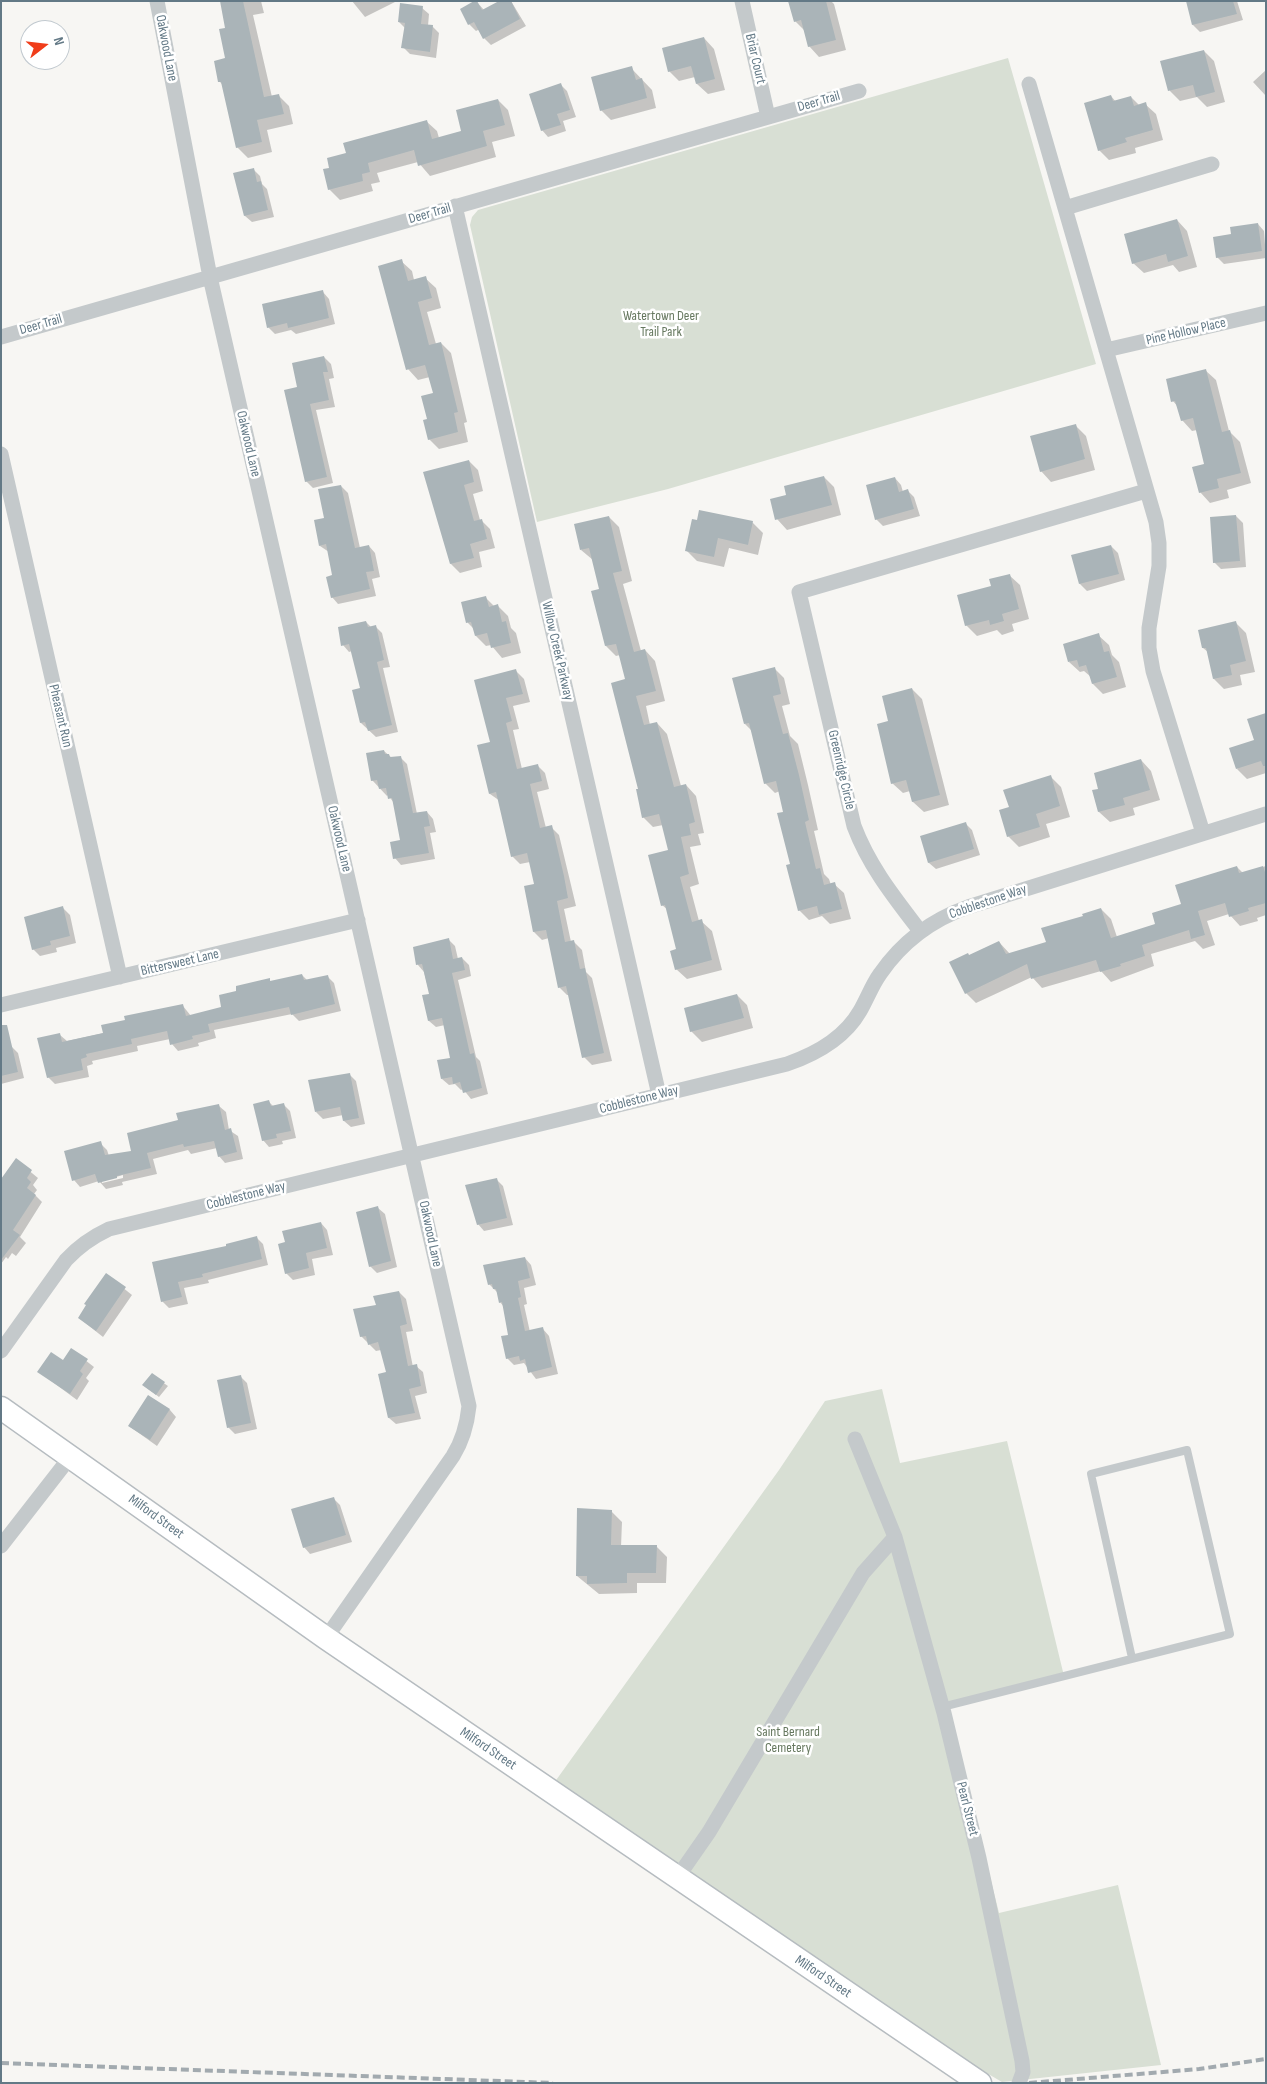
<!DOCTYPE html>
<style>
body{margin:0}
#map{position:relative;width:1267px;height:2084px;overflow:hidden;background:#f7f6f3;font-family:"Sofia Sans Condensed",sans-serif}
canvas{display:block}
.frame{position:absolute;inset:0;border:2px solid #637986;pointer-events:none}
.north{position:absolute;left:20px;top:20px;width:50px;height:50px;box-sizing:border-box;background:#fff;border:1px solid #c1c9cf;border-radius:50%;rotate:74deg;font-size:14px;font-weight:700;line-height:20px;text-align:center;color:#637986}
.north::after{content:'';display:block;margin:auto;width:18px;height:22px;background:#f03d1a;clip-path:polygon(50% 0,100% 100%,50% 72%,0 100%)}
</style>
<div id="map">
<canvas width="1267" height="2084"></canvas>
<div class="frame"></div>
<div class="north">N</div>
</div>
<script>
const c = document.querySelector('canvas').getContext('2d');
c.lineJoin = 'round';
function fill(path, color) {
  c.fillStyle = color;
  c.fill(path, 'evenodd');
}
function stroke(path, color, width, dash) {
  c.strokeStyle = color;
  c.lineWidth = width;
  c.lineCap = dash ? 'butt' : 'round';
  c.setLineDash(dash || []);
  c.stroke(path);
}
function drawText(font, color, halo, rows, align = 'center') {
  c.font = font + ' "Sofia Sans Condensed",sans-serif';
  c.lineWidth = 5;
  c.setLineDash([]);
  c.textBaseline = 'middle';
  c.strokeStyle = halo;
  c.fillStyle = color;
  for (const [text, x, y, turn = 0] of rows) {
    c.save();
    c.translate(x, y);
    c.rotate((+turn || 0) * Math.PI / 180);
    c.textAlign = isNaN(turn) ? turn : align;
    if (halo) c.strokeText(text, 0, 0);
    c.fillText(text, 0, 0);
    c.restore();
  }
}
const green = new Path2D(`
 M1008,58L1096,364L668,489L537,522L470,225L472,217L478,210Z
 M882,1389L900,1463L1007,1441L1064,1676L947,1704L999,1913L1118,1885L1161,2065L1002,2082L827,1980L832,1971L723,1894L554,1783L779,1470L825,1401Z`);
const shadow = new Path2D(`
 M221,1H261L264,13L253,15L272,97L279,96L289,106L293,124L267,130L272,152L248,158L237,147L223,85L220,82L227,59L226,29Z
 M352,1H394L395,2L365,17Z
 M476,1L484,10L501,1H511L526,26L491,45L484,38L480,29L476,31L469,24L461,9Z
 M794,1H831L834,4L846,50L819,57L809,46L805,31L795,21Z
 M1187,1H1237L1243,20L1200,32L1193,25Z
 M422,8L429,14L428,26H432L439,33L436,58L410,54L403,47L405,28L399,22Z
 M704,38L714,49L725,90L708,94L697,84L695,77L679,81L669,71Z
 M1204,51L1214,61L1225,102L1207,107L1197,97L1180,101L1170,91L1162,62Z
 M631,68L652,90L656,108L611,120L601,110Z
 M1266,70V96L1253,82Z
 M561,85L567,91L576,117L563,121L566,131L548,137L542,130Z
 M1111,96L1116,102L1131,97L1139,105L1145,104L1156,114L1163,140L1135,148L1136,153L1109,160L1099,150Z
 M498,100L508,110L515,136L492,142L496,157L430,176L418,162L377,173L380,182L371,184L373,191L340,200L329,189L331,169L348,154L426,121L437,131L439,138L463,131Z
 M253,169L260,176L262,184L267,189L274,217L252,222L245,216L235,174Z
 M1177,220L1187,231L1197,267L1179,272L1173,265L1144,273L1133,263Z
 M1258,224L1264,231L1266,258L1224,264L1217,257L1233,236Z
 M401,261L412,271L414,280L425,278L436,288L441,308L427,312L436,344L441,343L451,353L467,422L464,423L468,442L439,449L429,439L428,420L434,394L430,377L418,380L408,369Z
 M323,292L329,299L335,324L296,334L291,330L275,334L268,327Z
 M324,357L331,364L334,378L329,379L335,407L316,410L333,483L313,488L306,481L298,388Z
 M1205,370L1216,380L1229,431L1240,442L1251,483L1227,490L1229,498L1210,503L1200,492L1206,465L1197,430L1192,431L1182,420L1178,407L1173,401Z
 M1075,425L1086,436L1095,470L1051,482L1041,471Z
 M469,461L478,470L483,491L473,494L480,520H481L490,529L495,548L479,552L482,567L460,573L451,564L425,473Z
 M824,477L834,487L841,515L787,530L777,519Z
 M895,478L901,485L903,492L908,491L914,497L920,516L883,526L876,519Z
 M341,486L348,493L360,548L369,546L375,553L380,577L372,579L376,596L338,604L332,597L333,576L329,552L320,546L326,519Z
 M1236,516L1243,523L1246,567L1221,569L1214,562Z
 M609,517L619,527L632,581L623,584L641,651L645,650L655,661L665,701L646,706L650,725L657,723L667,734L681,786L686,785L696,796L704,833L698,834L701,845L690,847L699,884L690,887L699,921H701L712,931L722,970L687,979L676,969L677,950L668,910L662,905L669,851L663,825L653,827L643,817L627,680L620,655L616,656L606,646L600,590L593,560L581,550Z
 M752,522L763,533L758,555L729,548L724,567L697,561L686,550Z
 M1111,546L1118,553L1125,580L1087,591L1080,584L1073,556Z
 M1009,575L1020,585L1029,619L1012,624L1014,631L1002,635L997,630L977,636L966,625L993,587Z
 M486,598L495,607L498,606L508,616L511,628L516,633L521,653L502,658L491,645L486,646L476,636L474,629L468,623L463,603Z
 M366,622L371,627L375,626L382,633L390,667L383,668L398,732L376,737L361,723V689L352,651L349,652L343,645Z
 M1236,623L1246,633L1255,672L1240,675L1242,685L1224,689L1214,679L1208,652L1203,648Z
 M1098,635L1109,645L1112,655L1119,662L1126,687L1103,694L1093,684L1091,677L1084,671L1080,672L1069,662Z
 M774,668L784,678L790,704L782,706L790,736L798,744L808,785L818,830L814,831L824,874L829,879L831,885L834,884L844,893L851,919L830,924L822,916L809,920L799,910L785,813L780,791L775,793L765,783L752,731L745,724Z
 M516,671L524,679L530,702L513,706L519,729L513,730L522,769L537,765L545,773L549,789L537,792L546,828L551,827L559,835L571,885L576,906L564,909L571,942H574L582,950L586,972L592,978L612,1061L592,1065L584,1057L569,995H567L559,987L549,938L542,940L534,932L536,884L530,862L520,864L512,856L500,801L490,794L492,743L476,681Z
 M912,689L922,699L949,805L924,812L913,802L910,791L903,793L892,783L890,722Z
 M1266,714V773L1247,779L1237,769L1256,741Z
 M384,751L392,758L400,757L407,764L417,814L427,812L433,819L436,832L430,833L435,859L401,865L395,858L401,841L394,803L388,795L387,796L372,780Z
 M1141,760L1151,771L1160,800L1133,808L1135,815L1110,822L1099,812L1094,791L1100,789Z
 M1050,776L1061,787L1070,817L1046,824L1050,837L1019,847L1008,836L1010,808Z
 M965,823L972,830L980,855L936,869L929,863L921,837Z
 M1266,866V915L1257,918L1258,921L1240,926L1229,914L1207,921L1215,945L1203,949L1195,941L1151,954L1154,966L1111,982L1101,971L1042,988L1032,977L976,1003L966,993L969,956L999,942L1010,954L1047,943L1084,917L1101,909L1111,919L1117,937L1156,925L1237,867L1243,873Z
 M63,908L70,915L76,943L56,948L57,952L40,956L33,949Z
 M448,939L455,946L458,959L462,958L469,965L471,976L458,980L476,1057L480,1061L488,1094L471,1099L463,1089L461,1090L455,1084L449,1085L442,1079L452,1059L445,1025L436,1027L429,1021L430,995L424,972L418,965L414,948Z
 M302,975L308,981L328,977L334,983L341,1011L299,1021L292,1014L214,1030L216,1038L198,1043L199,1046L178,1051L172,1044L170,1039L137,1046L138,1051L92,1061L93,1064L87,1066L89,1077L55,1084L48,1077L60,1035L67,1041L104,1033L183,1006L191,1016L223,1008L238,992L269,980L272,982Z
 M737,995L747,1005L753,1028L702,1042L691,1031Z
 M11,1046L18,1053L24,1078L1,1084V1048Z
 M349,1074L356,1081L365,1124L351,1127L344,1121L343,1115L323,1119L316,1112Z
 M269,1102L273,1106L283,1104L290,1111L296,1138L282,1141L283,1144L269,1147L263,1140Z
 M219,1106L226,1112L229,1130L238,1136L243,1159L225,1163L219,1156L217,1148L191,1154L188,1150L153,1159L157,1174L122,1182L123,1185L106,1189L99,1181L80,1187L74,1180L100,1143L107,1150L109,1156L132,1152L179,1121ZM123,1175V1178L102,1183V1181Z
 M16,1160L38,1178L33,1185L37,1190L34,1194L42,1202L20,1237L26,1243L16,1256L12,1253L8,1259L6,1257L1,1264V1199Z
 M496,1179L503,1186L513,1225L484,1231L478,1224Z
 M378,1208L385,1214L397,1267L377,1273L370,1266Z
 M321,1223L327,1230L333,1255L312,1259L315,1275L293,1280L286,1273V1243Z
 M256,1237L263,1244L268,1265L208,1280L209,1283L184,1288L188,1304L169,1308L162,1301L153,1263L228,1247Z
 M525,1258L531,1265L536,1285L524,1288L527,1304L524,1305L530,1332L543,1329L549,1336L558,1374L536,1379L524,1363L514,1365L507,1358L510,1336L504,1307L500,1302L498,1293L489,1284Z
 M107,1275L132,1295L103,1337L79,1318Z
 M399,1292L406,1299L413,1331L406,1332L413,1367L416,1366L423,1372L427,1393L415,1396L421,1419L396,1424L389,1418L388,1372L381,1350L376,1351L361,1336L377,1306Z
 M71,1349L94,1367L86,1378L89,1381L77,1400L39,1372L63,1361Z
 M152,1375L168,1386L159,1397L147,1388Z
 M241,1377L247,1383L257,1429L235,1434L228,1427Z
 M149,1397L170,1410L176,1417L157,1446L129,1426Z
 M333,1498L340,1505L352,1542L310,1554L304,1547Z
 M611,1511L622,1522L621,1547L656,1546L667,1557L666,1583H637V1593L599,1594L577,1576Z`);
const building = new Path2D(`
 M220,1H243L264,97L279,94L284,114L257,120L262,142L236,148L221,82H218L214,61L225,58L219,29L225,28Z
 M474,1H477L482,10L499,1H511L520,19L483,39L474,22L468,25L460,9Z
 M788,1H826L836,40L808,47L801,20L794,22Z
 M1186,1H1233L1237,14L1192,25Z
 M400,3L423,6L421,24L433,25L430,52L401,48L405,23L398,22Z
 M704,37L715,79L696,84L691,66L668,72L662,48Z
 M1204,50L1215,92L1196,97L1193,85L1168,91L1160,61Z
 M632,66L636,80L642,78L647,98L600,111L591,77Z
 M561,83L570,110L557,114L561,125L541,131L529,94Z
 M1111,95L1113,101L1131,96L1134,106L1146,102L1153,130L1125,138L1127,142L1098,151L1084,103Z
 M498,99L505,125L483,131L487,146L418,166L414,150L368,163L370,172L362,174L363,181L328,190L323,169L329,168L327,158L346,153L343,143L427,120L432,139L461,131L456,110Z
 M254,168L257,182L261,181L268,210L244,216L233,173Z
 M1177,219L1188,256L1168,262L1166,254L1132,264L1124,234Z
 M1258,223L1262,251L1216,258L1213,237L1231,234L1230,227Z
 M402,259L408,281L426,276L432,298L418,302L429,345L441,342L458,412L454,413L458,432L428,440L423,420L427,419L421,396L433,393L425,365L406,370L378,266Z
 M323,290L329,318L288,328L287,323L267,328L262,304Z
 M324,356L328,372H323L329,400L310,404L327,477L305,482L284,390L297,387L292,363Z
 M1206,369L1222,432L1230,430L1241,473L1217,479L1219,488L1199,493L1192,467L1204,464L1193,418L1181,421L1175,401L1171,402L1166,379Z
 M1076,424L1085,459L1040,472L1030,436Z
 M469,460L474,482L464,485L474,521L482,519L487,539L470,544L474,558L450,564L423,472Z
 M824,476L832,505L775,520L770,499L786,495L784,486Z
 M895,477L899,492L908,489L914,509L875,520L866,485Z
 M341,485L355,548L369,545L374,571L366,572L370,589L331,598L326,577L332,575L326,544L319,546L314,520L324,518L318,489Z
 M699,510L753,521L748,545L718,538L714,557L685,551L692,519L697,520Z
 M1236,515L1240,561L1213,563L1210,517Z
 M609,516L622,571L613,573L634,652L645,649L656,691L636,696L644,725L657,722L674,787L686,784L695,822L689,824L691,835L681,837L689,874L680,877L692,922L702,919L712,960L675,970L670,951L676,949L665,905L661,906L648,855L668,850L659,814L642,818L636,789H638L611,683L625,679L616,644L605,646L591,591L599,589L589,548L580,550L574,524Z
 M1111,545L1119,574L1079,584L1071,555Z
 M1010,574L1019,609L1002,614L1004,621L990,625L989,620L965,626L957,595L991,586L989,579Z
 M486,596L489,607L498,604L502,622L506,621L511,643L491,648L487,633L475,636L471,622L466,623L461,602Z
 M366,621L368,627L376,625L384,660L377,662L392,725L368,731L365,722L360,723L352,690L360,688L349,644L341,646L338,627Z
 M1236,621L1246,661L1230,665L1232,675L1213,679L1206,648H1202L1198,630Z
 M1099,633L1104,652L1109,651L1117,677L1092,684L1086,665L1079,667L1077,660L1068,662L1063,644Z
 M775,667L781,694L773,696L783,734L788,733L799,775L809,820L805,822L816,869L820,868L824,885L835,882L842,909L819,915L817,906L798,911L786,865L790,864L777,813L783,812L776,781L764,784L749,723L744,724L732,678Z
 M516,669L523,694L506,698L512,721L506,723L517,769L538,764L542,781L530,784L540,828L552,825L564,876L568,898L557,901L565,942L574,940L580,969L585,968L604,1053L582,1058L566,986L558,988L546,930L533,932L524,886L534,884L527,853L511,857L496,792L489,794L477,745L490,742L474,680Z
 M912,688L940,795L912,802L906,780L891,784L877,724L888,721L882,696Z
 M1266,713V766H1263L1261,761L1236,769L1229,748L1254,740L1247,719Z
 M384,750L385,754H389L390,757L401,756L413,813L427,811L430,826L424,827L429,853L393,859L390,842L400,840L392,798L388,799L386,788L379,789L377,780L371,781L366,753Z
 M1141,759L1150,790L1123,798L1125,805L1098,812L1092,790L1098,789L1094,773Z
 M1051,775L1060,806L1036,814L1040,827L1007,837L999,810L1009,807L1003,790Z
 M966,822L974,849L928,863L920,836Z
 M1237,866L1239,873L1263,866L1266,875V903L1248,908L1249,911L1229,917L1225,903L1198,911L1205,935L1191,939L1189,930L1142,945L1145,956L1120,964L1121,966L1100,972L1096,960L1031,979L1027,964L965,994L949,962L968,953L969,955L999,941L1006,954L1046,942L1041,928L1083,916L1082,914L1101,908L1111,938L1155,924L1152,913L1181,904L1175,885Z
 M63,906L70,936L50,941L51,945L32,950L24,917Z
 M449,938L453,959L462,957L465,970L452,973L470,1054L474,1053L482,1088L463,1093L460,1082L453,1084L452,1077L441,1079L437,1060L450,1058L442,1018L428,1021L422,995L429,994L422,964L416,965L413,947Z
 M302,974L304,980L328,975L335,1004L291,1015L289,1007L208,1024L210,1032L192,1036L193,1039L170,1045L167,1031L131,1039L132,1044L86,1054L87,1057L81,1059L83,1070L47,1078L37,1038L60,1033L62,1042L103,1033L101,1025L125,1020L124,1016L183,1004L186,1016L221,1007L219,995L236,991V986L270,978V981Z
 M737,994L744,1018L690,1032L684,1008Z
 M1,1025H7L18,1072L1,1076Z
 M350,1073L359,1118L343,1121L340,1107L315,1112L308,1080Z
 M269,1100L271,1106L284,1103L291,1131L276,1134L277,1138L262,1141L253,1104Z
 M219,1104L225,1130L231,1128L237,1152L218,1157L214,1141L184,1147L183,1144L147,1153L151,1168L117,1176V1178L98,1183L95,1174L72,1181L64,1151L101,1141L105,1155L131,1151L127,1133L178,1120L176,1113Z
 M16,1158L32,1170L27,1178L31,1182L27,1188L36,1195L13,1230L20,1235L1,1260V1179Z
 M497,1178L507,1218L477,1225L465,1185Z
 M378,1206L391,1261L369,1267L356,1212Z
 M321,1222L327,1248L306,1253L309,1268L285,1274L278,1244L285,1242L282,1231Z
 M257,1236L262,1259L202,1274L203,1277L178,1282L182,1297L161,1302L152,1262L226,1246V1244Z
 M525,1257L530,1278L518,1281L521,1297L518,1298L525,1331L543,1327L552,1367L528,1373L525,1359L520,1361L519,1356L506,1359L501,1336L508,1335L502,1302L499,1303L496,1289H493L492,1284L488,1285L483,1265Z
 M106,1273L126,1287L96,1331L78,1318L86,1305L84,1304Z
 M399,1291L407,1324L400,1326L408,1366L417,1364L421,1386L409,1389L415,1413L388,1418L378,1374L386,1372L378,1342L368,1345L366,1336L360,1337L353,1309L376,1305L373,1296Z
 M71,1348L88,1359L80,1371L83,1374L70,1394L37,1372L51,1352L63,1360Z
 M152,1373L165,1382L156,1395L142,1385Z
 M241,1375L251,1423L227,1428L217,1380Z
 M148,1395L170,1409L150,1440L128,1426Z
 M334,1497L346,1535L303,1548L291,1509Z
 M577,1508L612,1510L611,1545H657L656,1573H627V1583L587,1584V1576H576Z`);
const service = new Path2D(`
 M942,1707L1230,1634L1187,1450L1091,1474L1132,1658`);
const minor = new Path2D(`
 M157,1L210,277L469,1406C467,1425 463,1440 453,1456L326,1638
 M742,1L768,117
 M1029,84L1156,522L1159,543V566L1149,628V648L1153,671L1203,833
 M455,206L659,1095
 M1065,208L1212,164
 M1,337L859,91
 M1106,350L1266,313
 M1,454L120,977
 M920,931C894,897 869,866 854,826L799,592L1146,491
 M1,1005L358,920
 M1,1351L66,1260C79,1246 92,1237 109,1229L787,1064C816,1054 844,1039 860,1011C867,999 872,985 880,974C902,942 931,920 968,907L1266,814
 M855,1439L895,1537L944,1713L979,1858L1022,2061L1023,2072L1019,2083
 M1,1546L71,1456
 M677,1878L709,1832L863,1573L895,1537`);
const secondary = new Path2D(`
 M1,1408L326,1638L980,2083`);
const rail = new Path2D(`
 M1,2063L553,2083
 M1029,2083L1199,2069L1266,2059`);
const streetNames = [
 ["Oakwood Lane",166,48,79],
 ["Briar Court",755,59,77],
 ["Deer Trail",819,102,-16],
 ["Deer Trail",430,214,-16],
 ["Deer Trail",41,325,-16],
 ["Pine Hollow Place",1186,332,-13],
 ["Oakwood Lane",248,444,77],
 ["Willow Creek Parkway",557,651,77],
 ["Pheasant Run",60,716,77],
 ["Greenridge Circle",841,770,77],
 ["Oakwood Lane",339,839,77],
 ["Cobblestone Way",988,902,-19],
 ["Bittersweet Lane",180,963,-13],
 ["Cobblestone Way",639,1100,-14],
 ["Cobblestone Way",246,1196,-14],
 ["Oakwood Lane",430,1234,78],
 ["Milford Street",156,1517,36],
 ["Milford Street",488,1749,34],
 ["Pearl Street",967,1809,76],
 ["Milford Street",823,1977,34]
];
const parkNames = [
 ["Watertown Deer",661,316],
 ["Trail Park",661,332],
 ["Saint Bernard",788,1732],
 ["Cemetery",788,1748]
];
fill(green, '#d8dfd4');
fill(shadow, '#0003');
fill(building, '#aab4b8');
stroke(secondary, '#b6bcc0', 25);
stroke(service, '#c4c9cb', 8);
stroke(minor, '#c4c9cb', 15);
stroke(secondary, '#fff', 22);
stroke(rail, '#a2aaaf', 4, [8, 4]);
drawText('14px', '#637986', '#fff', streetNames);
drawText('14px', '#66785f', '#fff', parkNames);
</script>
